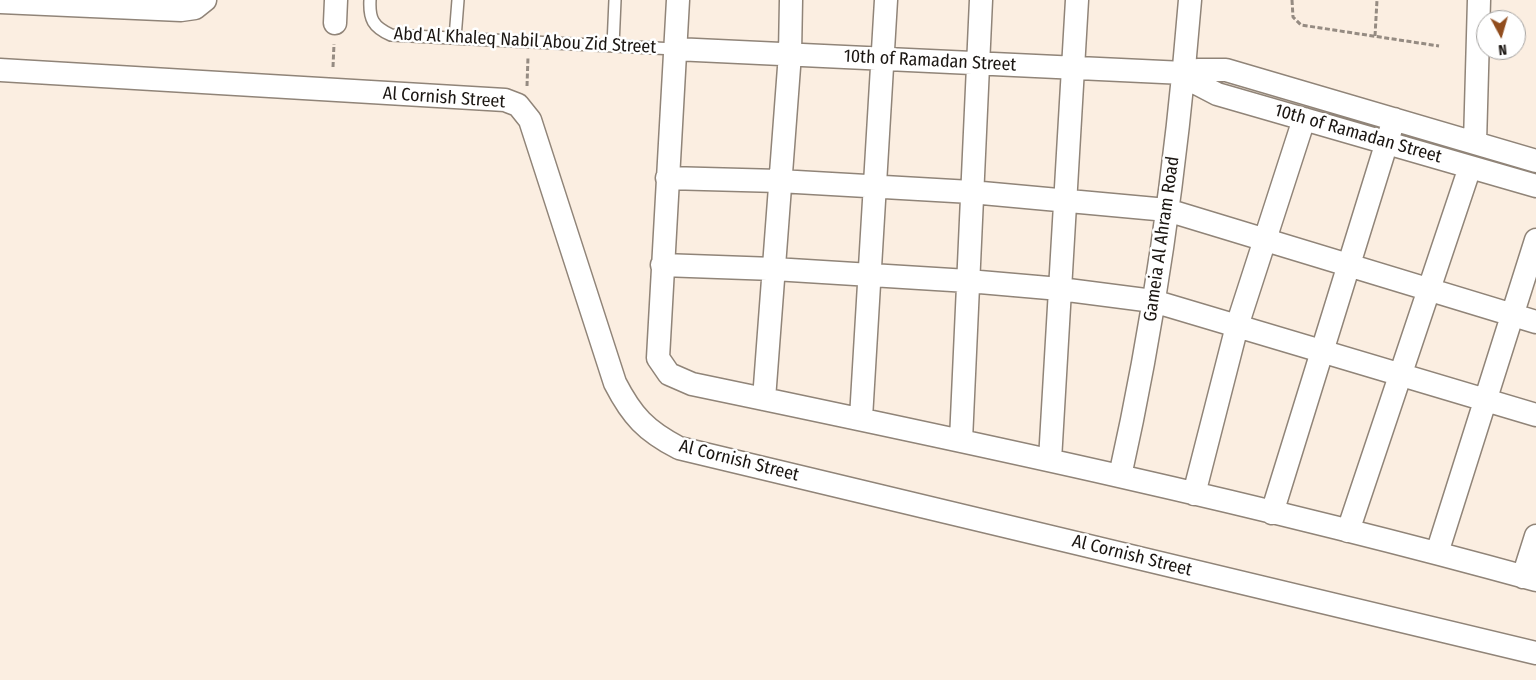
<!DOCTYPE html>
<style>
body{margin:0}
#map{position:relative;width:1536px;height:680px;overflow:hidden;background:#fbeee1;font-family:"Fira Sans Condensed",sans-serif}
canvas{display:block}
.north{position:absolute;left:1476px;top:10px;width:50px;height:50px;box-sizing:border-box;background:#fff;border:1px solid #a4a2a0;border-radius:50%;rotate:174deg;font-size:14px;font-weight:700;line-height:20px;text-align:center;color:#1b1612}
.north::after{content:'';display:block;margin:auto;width:18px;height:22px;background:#914d1e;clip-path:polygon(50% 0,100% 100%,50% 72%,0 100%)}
</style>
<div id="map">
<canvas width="1536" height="680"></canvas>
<div class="north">N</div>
</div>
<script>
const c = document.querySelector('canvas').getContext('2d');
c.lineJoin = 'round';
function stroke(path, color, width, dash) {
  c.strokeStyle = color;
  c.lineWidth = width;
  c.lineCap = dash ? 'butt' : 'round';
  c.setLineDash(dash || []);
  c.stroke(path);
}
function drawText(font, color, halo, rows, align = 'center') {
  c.font = font + ' "Fira Sans Condensed",sans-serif';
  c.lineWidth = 5;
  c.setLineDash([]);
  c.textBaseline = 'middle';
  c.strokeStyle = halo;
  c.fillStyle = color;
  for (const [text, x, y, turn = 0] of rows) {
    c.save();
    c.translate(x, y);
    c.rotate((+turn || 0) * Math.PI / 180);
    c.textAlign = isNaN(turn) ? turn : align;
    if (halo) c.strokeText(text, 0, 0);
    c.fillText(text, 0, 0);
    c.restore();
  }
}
const path = new Path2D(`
 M1292,0L1293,17L1301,25L1439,46
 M1375,36L1377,0
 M333,67L334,44
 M527,86L528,57`);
const service = new Path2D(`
 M370,0C369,19 373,27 391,35L675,49
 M455,38L458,0
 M613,46L615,0`);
const minor = new Path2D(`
 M678,0L658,358L669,374L692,384C975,443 1258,503 1536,580
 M0,2L181,10L195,8L205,0
 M335,23L336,0
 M675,49L1184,73L1198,70H1226L1536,161
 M0,70L505,100L518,105L530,120L615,383C632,416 646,431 679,448L1536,653
 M1184,73L1194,82L1217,94L1536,186
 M1475,143L1479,0
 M667,178L779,181L971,192L1167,210L1536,322
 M662,265L774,269L968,281L1060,289L1153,301L1536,415
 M764,399L790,54L791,0
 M861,418L886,0
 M961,440L981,0
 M1050,460L1077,0
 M1120,476C1155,320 1177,160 1190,0
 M1194,494L1237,326L1304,119
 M1272,513L1394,119
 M1348,531L1470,167
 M1437,553L1536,240
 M1523,577L1536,536`);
const streetNames = [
 ["Abd Al Khaleq Nabil Abou Zid Street",525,41,3],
 ["10th of Ramadan Street",930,61,3],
 ["Al Cornish Street",444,98,4],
 ["10th of Ramadan Street",1358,134,16],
 ["Gameia Al Ahram Road",1162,239,-82],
 ["Al Cornish Street",739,461,14],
 ["Al Cornish Street",1132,556,14]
];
stroke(service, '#908478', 14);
stroke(minor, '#908478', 25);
stroke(path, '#958b82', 3, [5, 2.5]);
stroke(service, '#fff', 11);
stroke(minor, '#fff', 22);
drawText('18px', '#1b1612', '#fff', streetNames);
</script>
